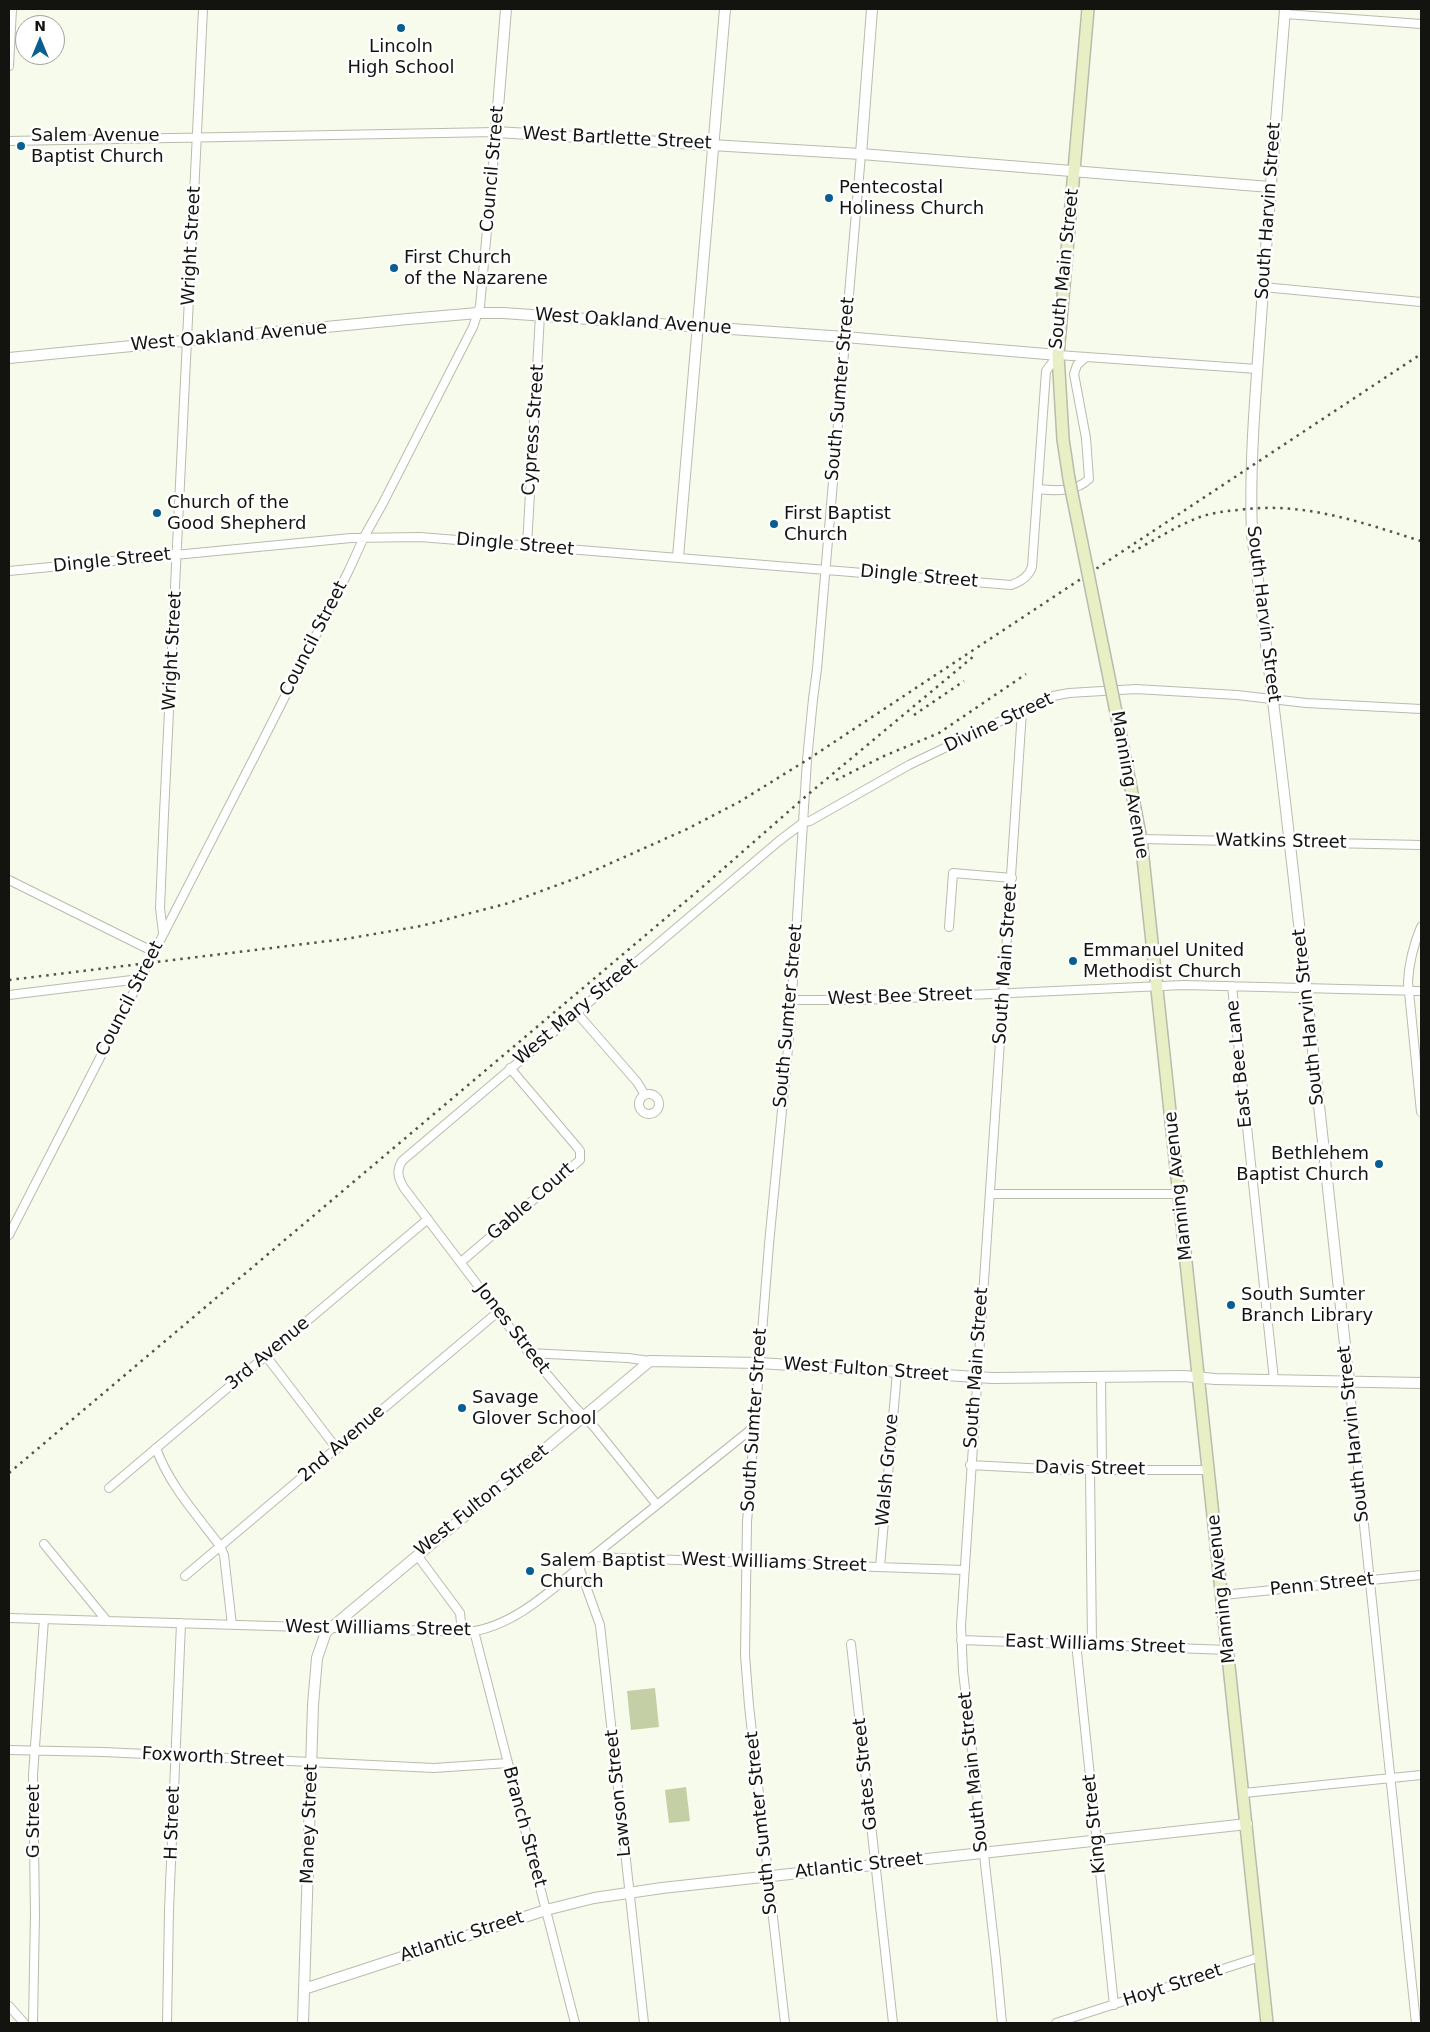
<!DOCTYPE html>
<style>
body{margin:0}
#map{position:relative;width:1430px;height:2032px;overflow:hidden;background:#f7fbeb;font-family:"DejaVu Sans",sans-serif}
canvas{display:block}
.frame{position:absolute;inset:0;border:10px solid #13140f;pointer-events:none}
.north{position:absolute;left:15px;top:15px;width:50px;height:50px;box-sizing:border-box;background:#fff;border:1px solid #a1a19f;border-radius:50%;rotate:0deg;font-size:14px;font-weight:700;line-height:20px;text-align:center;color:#13140f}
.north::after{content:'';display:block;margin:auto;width:18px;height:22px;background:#085e90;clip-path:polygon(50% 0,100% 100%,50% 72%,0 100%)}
</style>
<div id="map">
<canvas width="1430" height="2032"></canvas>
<div class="frame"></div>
<div class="north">N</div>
</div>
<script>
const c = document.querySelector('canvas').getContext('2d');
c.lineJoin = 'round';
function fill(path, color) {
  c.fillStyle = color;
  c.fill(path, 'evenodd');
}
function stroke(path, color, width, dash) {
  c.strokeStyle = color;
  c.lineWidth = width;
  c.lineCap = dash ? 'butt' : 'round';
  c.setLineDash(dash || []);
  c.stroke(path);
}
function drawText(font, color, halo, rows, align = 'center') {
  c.font = font + ' "DejaVu Sans",sans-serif';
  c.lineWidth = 5;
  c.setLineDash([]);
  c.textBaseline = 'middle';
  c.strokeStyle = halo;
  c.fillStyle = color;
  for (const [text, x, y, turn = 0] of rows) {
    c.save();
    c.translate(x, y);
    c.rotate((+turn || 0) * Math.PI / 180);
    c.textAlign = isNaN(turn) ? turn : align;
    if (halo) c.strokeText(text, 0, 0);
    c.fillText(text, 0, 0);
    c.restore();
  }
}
const green = new Path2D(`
 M655,1688L659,1727L631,1730L627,1691Z
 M686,1787L690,1821L669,1823L665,1790Z`);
const minor = new Path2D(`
 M1285,14L1421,24
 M9,66L12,9
 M9,141L496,132L480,306L473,327L383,503L364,537L349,570L262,742L9,1235
 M1263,287L1421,302
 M1038,489C1056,491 1076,492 1089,479L1086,438L1074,374L1077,365L1086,357
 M527,546L540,315
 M9,571L351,538L420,537L1011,585C1020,582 1029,576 1032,567L1046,371L1058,355L1257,369
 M1141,839L1421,845
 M9,880L154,952
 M949,927L953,873L1012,878
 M1421,927C1413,946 1409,962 1408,982L1421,1112
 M163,933L160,908L164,814L203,9
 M1232,986L1274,1380
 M9,995L140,979
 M791,1000H862L1183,985L1421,991
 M576,1012L637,1082L645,1095
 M639 1104a10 10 0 1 1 20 0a10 10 0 1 1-20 0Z
 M990,1194H1180
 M461,1262L580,1160V1151L577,1147L510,1068
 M529,1353L628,1358L650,1361
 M266,1356L337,1449
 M1101,1377L1102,1470
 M1349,1381L1416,2023
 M156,1448C169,1485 197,1515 220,1546L224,1555L232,1625
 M970,1465L1066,1470H1209
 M1090,1470L1092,1644
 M109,1488L428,1219
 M657,1505L595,1428L574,1406L529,1353L404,1188C398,1178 396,1171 402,1161L779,841L804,822L810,821L909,765L1053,696L1069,693L1136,689L1237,695L1306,703L1421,709
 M44,1544L107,1621
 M417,1555L460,1613L462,1632
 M592,1557L754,1427
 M579,1567L600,1625L644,2023
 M880,1567L897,1372
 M185,1576L499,1311
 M1223,1595L1421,1575
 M9,1618L468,1632C516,1627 556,1585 592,1557L963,1570
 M474,1631L575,2023
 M961,1640L1228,1650
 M1076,1643L1114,2005
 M851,1644L893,2023
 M9,1750L104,1752L434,1768L508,1763
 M1244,1793L1421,1775
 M9,2006L24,2023
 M33,2023L35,1914L33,1775L44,1619
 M167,2023L169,1910L181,1623
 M785,2023L749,1706L745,1655L747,1522L769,1244L790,1028L807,760L813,699L817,669L861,154
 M1002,2023L996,1960L963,1671L961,1626L1022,711
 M1056,2023L1260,1957`);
const tertiary = new Path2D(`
 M506,9L496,132L861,154L1270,187
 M1285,9C1277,112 1268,215 1261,318C1256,390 1249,462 1252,534C1289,816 1318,1099 1349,1381
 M861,154L872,9
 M9,358L408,319L478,313H503L845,337L1058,355
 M678,557L725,9
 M304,1989L546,1910L594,1898L662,1888L1247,1824
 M303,2023L313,1705L317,1658L326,1632L650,1361L759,1363L992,1378L1184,1376L1215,1379L1421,1383`);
const secondary = new Path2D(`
 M1063,439L1058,355L1088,9
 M1119,727L1141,839L1267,2023`);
const rail = new Path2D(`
 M1132,552C1153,541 1178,525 1200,517C1212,513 1225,511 1238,510C1303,501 1360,522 1421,541
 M914,715L964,681
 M836,780L884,756L939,733L1026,674
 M9,980L345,939L421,926L509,903L582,876L687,829L739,802L807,760L1421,354
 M9,1473L699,890L805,797L974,656`);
const secondaryBridge = new Path2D(`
 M1063,439L1069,479L1119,727`);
const markers = [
 [401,28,5,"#085e90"],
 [21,146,5,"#085e90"],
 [829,198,5,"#085e90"],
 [394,268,5,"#085e90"],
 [157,513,5,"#085e90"],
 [774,524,5,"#085e90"],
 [1073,961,5,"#085e90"],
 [1379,1164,5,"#085e90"],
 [1231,1305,5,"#085e90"],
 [462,1408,5,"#085e90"],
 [530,1571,5,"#085e90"]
];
const poiNames = [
 ["Lincoln",401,47,"center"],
 ["High School",401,68,"center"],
 ["Salem Avenue",31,136],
 ["Baptist Church",31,157],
 ["Pentecostal",839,188],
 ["Holiness Church",839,209],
 ["First Church",404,258],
 ["of the Nazarene",404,279],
 ["Church of the",167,503],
 ["Good Shepherd",167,524],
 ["First Baptist",784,514],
 ["Church",784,535],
 ["Emmanuel United",1083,951],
 ["Methodist Church",1083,972],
 ["Bethlehem",1369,1154,"right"],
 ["Baptist Church",1369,1175,"right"],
 ["South Sumter",1241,1295],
 ["Branch Library",1241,1316],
 ["Savage",472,1398],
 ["Glover School",472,1419],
 ["Salem Baptist",540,1561],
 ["Church",540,1582]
];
const streetNames = [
 ["West Bartlette Street",617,139,3],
 ["Council Street",493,169,-85],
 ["South Harvin Street",1269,211,-86],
 ["Wright Street",192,246,-87],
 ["South Main Street",1065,269,-84],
 ["West Oakland Avenue",633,322,4],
 ["West Oakland Avenue",229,337,-5],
 ["South Sumter Street",841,389,-85],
 ["Cypress Street",534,430,-86],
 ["Dingle Street",515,545,5],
 ["Dingle Street",112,561,-6],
 ["Dingle Street",919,577,5],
 ["South Harvin Street",1263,614,83],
 ["Council Street",314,639,-63],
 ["Wright Street",173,651,-87],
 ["Divine Street",999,723,-25],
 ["Manning Avenue",1129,785,80],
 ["Watkins Street",1281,842,1],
 ["South Main Street",1006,964,-86],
 ["West Bee Street",900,997,-2],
 ["Council Street",130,999,-63],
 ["West Mary Street",576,1012,-40],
 ["South Sumter Street",789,1016,-85],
 ["South Harvin Street",1309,1017,-96],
 ["East Bee Lane",1240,1064,-96],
 ["Manning Avenue",1179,1186,-96],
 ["Gable Court",531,1202,-41],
 ["Jones Street",512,1329,52],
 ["3rd Avenue",268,1354,-40],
 ["South Main Street",977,1368,-86],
 ["West Fulton Street",866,1370,4],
 ["South Sumter Street",755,1420,-86],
 ["South Harvin Street",1354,1434,-96],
 ["2nd Avenue",342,1444,-41],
 ["Davis Street",1090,1469,1],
 ["Walsh Grove",888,1470,-85],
 ["West Fulton Street",482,1501,-39],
 ["West Williams Street",774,1563,2],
 ["Penn Street",1322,1585,-6],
 ["Manning Avenue",1222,1589,-96],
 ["West Williams Street",378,1629,1],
 ["East Williams Street",1095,1645,2],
 ["Foxworth Street",213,1758,3],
 ["South Main Street",974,1772,-96],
 ["Gates Street",866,1774,-96],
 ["Lawson Street",619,1793,-96],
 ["G Street",34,1821,-90],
 ["H Street",173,1823,-88],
 ["South Sumter Street",762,1823,-96],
 ["Maney Street",310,1824,-88],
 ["King Street",1095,1824,-96],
 ["Branch Street",524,1827,75],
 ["Atlantic Street",859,1866,-6],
 ["Atlantic Street",462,1937,-18],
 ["Hoyt Street",1173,1986,-18]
];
fill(green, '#c5cfa5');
stroke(minor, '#b8bcad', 10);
stroke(tertiary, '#b8bcad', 12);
stroke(secondary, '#b8bcad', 14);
stroke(minor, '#fff', 8);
stroke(tertiary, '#fff', 10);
stroke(secondary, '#e8efc5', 11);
stroke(rail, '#53554d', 2.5, [2.5, 5]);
stroke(secondaryBridge, '#b8bcad', 14, []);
stroke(secondaryBridge, '#e8efc5', 11);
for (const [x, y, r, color] of markers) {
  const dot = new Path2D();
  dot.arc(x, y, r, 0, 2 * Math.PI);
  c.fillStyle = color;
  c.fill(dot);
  stroke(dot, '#fff', 2);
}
drawText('18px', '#13140f', '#fff', poiNames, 'left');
drawText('18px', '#13140f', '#fff', streetNames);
</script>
